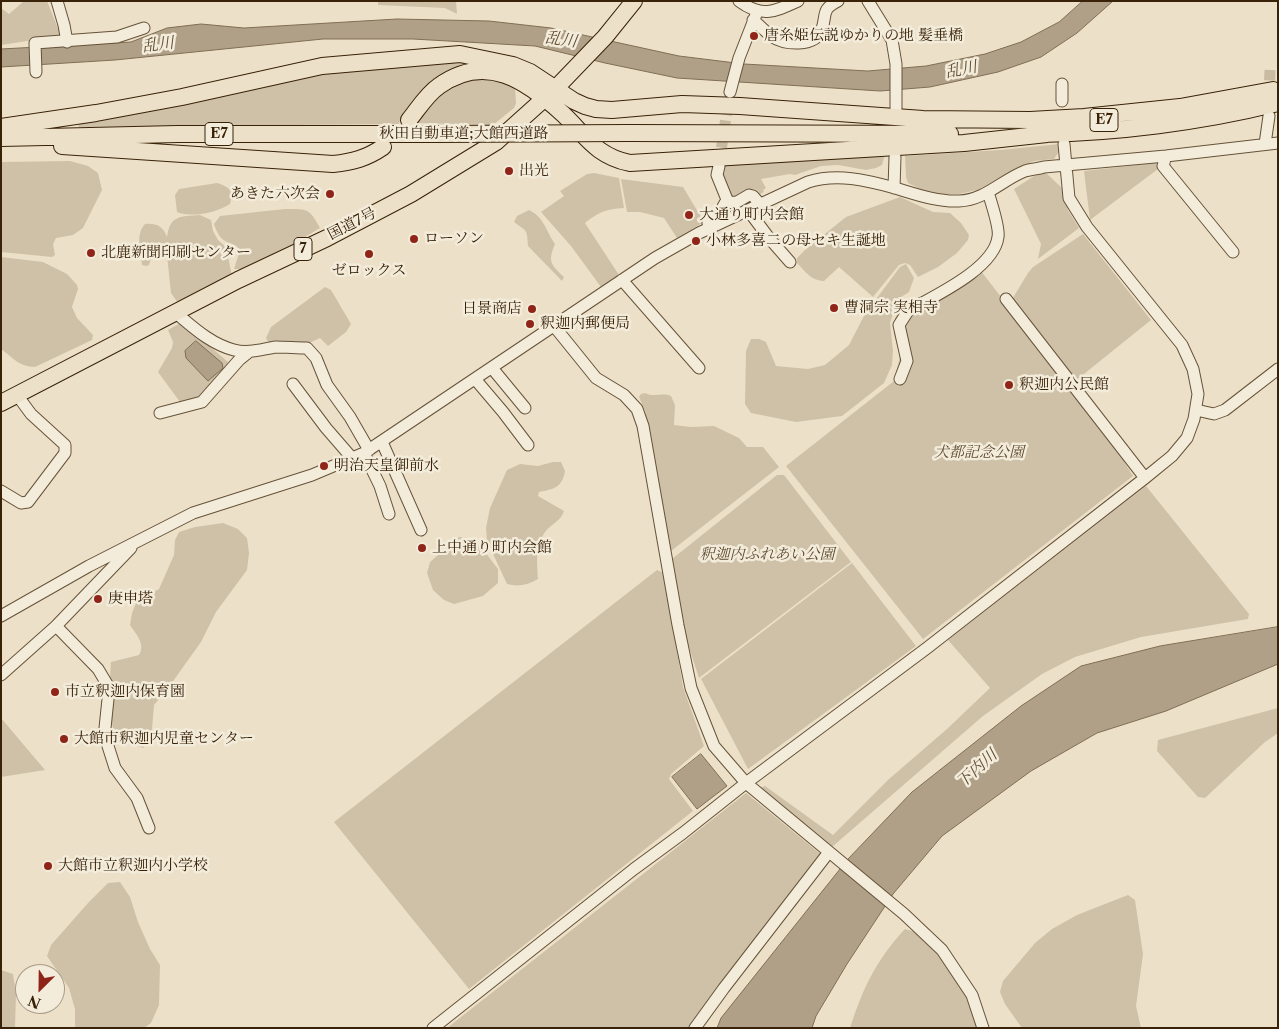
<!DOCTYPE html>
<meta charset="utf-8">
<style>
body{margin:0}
#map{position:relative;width:1279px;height:1029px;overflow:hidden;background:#ece1c8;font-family:"Libre Caslon Text",serif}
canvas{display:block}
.frame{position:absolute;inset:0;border:2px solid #392208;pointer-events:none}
.north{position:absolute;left:15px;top:964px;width:50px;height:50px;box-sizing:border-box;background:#f3ecdb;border:1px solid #a99b87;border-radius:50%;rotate:203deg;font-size:14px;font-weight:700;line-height:20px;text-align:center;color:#392208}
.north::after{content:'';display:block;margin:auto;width:18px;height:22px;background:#8f2418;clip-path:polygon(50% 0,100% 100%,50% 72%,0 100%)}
</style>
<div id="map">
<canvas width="1279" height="1029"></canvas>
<div class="frame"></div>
<div class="north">N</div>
</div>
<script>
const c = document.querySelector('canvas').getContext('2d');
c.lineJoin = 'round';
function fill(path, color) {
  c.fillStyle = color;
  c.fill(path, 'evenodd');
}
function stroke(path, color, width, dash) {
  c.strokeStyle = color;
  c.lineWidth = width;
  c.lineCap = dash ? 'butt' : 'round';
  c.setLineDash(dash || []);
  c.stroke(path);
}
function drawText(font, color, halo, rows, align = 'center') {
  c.font = font + ' "Libre Caslon Text","Noto Serif JP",serif';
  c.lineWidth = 5;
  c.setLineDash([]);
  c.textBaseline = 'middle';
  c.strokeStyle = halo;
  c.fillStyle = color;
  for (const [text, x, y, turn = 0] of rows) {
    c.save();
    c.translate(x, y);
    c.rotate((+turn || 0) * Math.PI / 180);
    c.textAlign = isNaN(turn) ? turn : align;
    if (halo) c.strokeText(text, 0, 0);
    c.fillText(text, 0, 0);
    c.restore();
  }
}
const green = new Path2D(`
 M24,1H47L59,31V39L34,40L1,45V8L9,14Z
 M378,1H456L457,14L445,8L378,5Z
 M447,61L469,62V66C459,69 447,71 439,77C426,86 403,109 399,124L79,127L78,125L80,122L319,74Z
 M473,79C487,79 502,79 515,88L516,103L514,108L493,125L416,123C434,99 442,87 473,79Z
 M1059,144L1060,150L1054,159L1034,161L977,190L959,194H942L924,191L908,183L906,177L905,156L1000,150Z
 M885,154L882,165L876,168L866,170L838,165L821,166L795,175L790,174L761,179L766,188L763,190L764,192L760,194L757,190C748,187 742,192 735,198L732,197L723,175L724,166L789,160Z
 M70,161L88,166L98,173L102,190L83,228L73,235L56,238L53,244L55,255L52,257L1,252V162Z
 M1156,163L1158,169L1090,220L1084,171Z
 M594,173L619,178L624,208C606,209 599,212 585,223L619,275L601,287L571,246L541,212L564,196L560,191L587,174Z
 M1046,173L1062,188L1068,210L1079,228L1038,259L1041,244L1014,189L1034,176Z
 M621,179L683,187L704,222L677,238L664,218L640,212H627Z
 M217,183C230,187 234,191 230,204C216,213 192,218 177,212L175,195L179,189Z
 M900,197L933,212L950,213L961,223L969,235L968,240L957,253L938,267L918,277L910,265L905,263L899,265L873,297L839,267L824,281C811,281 805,271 797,263V258L805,250L846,217Z
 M285,209C308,209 309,208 320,228L295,243L241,269H234L240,250C232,238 222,249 214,224L220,216Z
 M529,210C544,217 546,231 555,244C548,261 550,264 564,277L562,281L528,246C527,228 527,232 514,222L517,216Z
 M200,215L211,220L213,231L218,240L226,247L232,276L178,303L171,293L166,246L163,247L158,243L155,245L149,265L146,266L142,265C141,250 135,235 145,224C156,223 163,226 167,237C170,214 181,217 200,215Z
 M1083,234L1151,320L1074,382L1011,301L1028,273L1033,267Z
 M1,257L43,262L67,274L77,285L78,289L72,307L77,318L93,335L92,340L35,367C20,367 13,358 1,349Z
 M906,264L914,278L909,292L898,299L890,323L893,351L892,365L884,383L842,416L796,422L751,413L745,404L746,351L751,339H759L766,342L776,366L808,369L825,365L849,345L865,314L900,267Z
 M977,266L1103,428L1133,476L923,639L786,466L894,381L900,356L894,334L895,318L901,308L944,287Z
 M325,287L331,290L351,324L346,332L328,346L320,338L307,344L269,343L266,338L271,327Z
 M182,322L229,363L228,367L200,401L180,402L158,372L172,348L173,342L168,330Z
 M645,393C655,398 662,392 671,396L675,405L674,425L691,427L714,426L739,438L747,447H763L779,467L671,551L667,546L645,411L639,397L641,394Z
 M553,462H561L565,471C562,488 554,489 539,492L538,496L564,511C561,521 551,524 545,532C535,546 537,563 538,579C528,585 518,587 507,584L487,541L486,528L490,508L507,470L520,464L538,466Z
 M777,475H784L851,562L699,678L684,632L672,559Z
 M1146,486L1249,614L1248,619L1141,637L1075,657L1042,674L983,716L832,847L760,788L765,786L833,835L889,779L947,729L990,688L948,640Z
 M223,523L238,529L247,538L249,553L247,570L216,612L201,642L166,691L154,705L151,741L143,748C135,745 122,742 116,735C108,725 110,675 111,662L139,655C146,644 136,634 130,625L132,613L137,601L159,589L174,555L175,540L179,532L195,527Z
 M459,537L468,538L485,552L498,569V583L483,596L454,604L444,600L433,590L427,573L430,562Z
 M852,563L916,646L748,769L701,679Z
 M657,570L664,573L683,687L704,746L671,774L669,779L693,811L469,989L334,822Z
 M1278,708V733L1265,742L1205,798L1198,797L1157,751L1158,740Z
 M1,718L45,770L1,777Z
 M746,793L823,856L689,1028H447Z
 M120,882L130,897L138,922L150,949L160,965L159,1005L151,1023L144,1028H75V1009L69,988L47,956L51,945L88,903L108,883Z
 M1128,895L1135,900L1143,954L1136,1006L1141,1028H1022L1005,1004L1000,992L1003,981L1035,943L1052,929L1077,915Z
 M905,929L915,932L942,959L965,995L978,1028H850C863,988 876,960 905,929Z
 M1,970L13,974L16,993L15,1028H1Z`);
const water = new Path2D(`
 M1083,1H1113L1077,33L1041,57L998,72L930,87L880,91L677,78L605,63L535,46L413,39H323L115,60L1,67V49L131,42L167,28L201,24L244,28L397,19L489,21L551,28L679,56L744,64L868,71L926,66L985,54L1021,42L1059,22Z
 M196,341L222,363L223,368L208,381L186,358L185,351Z
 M1278,627V664L1166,711L1097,733L1031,771L942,836L893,894L847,964L816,1016L812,1028H717L721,1018L848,859L912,792L1021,706L1081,666L1160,646Z
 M701,754L727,786L697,809L672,777Z`);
const minorTunnel = new Path2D(`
 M1269,97L1270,70
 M719,164L729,98`);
const minor = new Path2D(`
 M57,1L64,25L67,42
 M739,1C762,18 774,12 798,1
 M868,1L892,40L896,64V109
 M753,20C759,25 765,31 771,36C785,45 815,48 822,29C827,13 821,10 838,1
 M36,72L35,43L117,37L144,28
 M730,92L739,58L757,12
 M1062,101V84
 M1265,144L1269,116
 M1166,156L1163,166L1233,252
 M719,166L717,175L728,202
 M894,188L895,157
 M748,210L769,238L790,262
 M708,223L718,216L725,203L737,202L749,195L753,196L760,204
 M622,280L699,368
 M1006,299L1145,478
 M176,313C194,328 211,344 234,350C248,354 262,349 276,347C286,347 297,348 307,348L316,358L327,385L350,417L369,450
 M554,326L596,378L624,395L637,409L643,426L678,625L691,688L714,746L746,783L904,914L942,950L972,995L983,1028
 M492,368L525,408
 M475,379L503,412L528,445
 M900,379L907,361L899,325L908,311C934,296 994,269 998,237C1000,228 991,202 988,192
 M293,384L326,428L352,458
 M1196,410L1214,414L1225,410L1278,369
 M160,413L202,402L239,360L249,352
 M382,442L421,530
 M364,453L380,486L389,514
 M1,491L21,503L28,502L65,453V445L31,414L17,395
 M1,616L89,566L193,513L312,475L364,453L655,258L699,233L808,182C837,173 866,180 895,188C915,194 937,202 959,201C985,200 1002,180 1025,171C1031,169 1038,169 1044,167L1166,156L1278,143
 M56,626L98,669L107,684L108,699L105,728L108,746L115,768L137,798L149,828
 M1,675L56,626L131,548
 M433,1028L634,869L683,833L746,783L927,648L1145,478L1172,456L1187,438L1194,419L1198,394L1193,369L1182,345L1087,227L1069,198L1064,144
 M695,1028L724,988L829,852`);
const highway = new Path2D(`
 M409,120C418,109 427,94 439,86C486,52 527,81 563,114C586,136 596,156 630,163L964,143L1047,134
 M1,127L96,113L182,97L322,66L460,54L513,65L530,72L574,101L585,106L596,109L612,110L682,104L740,106L923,119L1030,120L1084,117L1180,107L1273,90
 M628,133L950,134
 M1037,134C1115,133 1202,122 1278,103
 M1,138L178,134H437
 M62,146L333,164C353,162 367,158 383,147
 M1,403L238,280L327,238L411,194L496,142L555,89L605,37L634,1`);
const highwayBridge = new Path2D(`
 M437,134L628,133`);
const markers = [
 [754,36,5,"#8f2418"],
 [509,171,5,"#8f2418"],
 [330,194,5,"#8f2418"],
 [689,215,5,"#8f2418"],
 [414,239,5,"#8f2418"],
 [696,241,5,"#8f2418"],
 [91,253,5,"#8f2418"],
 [369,254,5,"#8f2418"],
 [834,308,5,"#8f2418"],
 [532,309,5,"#8f2418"],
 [530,324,5,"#8f2418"],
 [1009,385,5,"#8f2418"],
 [324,466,5,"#8f2418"],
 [422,548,5,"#8f2418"],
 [98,599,5,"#8f2418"],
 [55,692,5,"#8f2418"],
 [64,739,5,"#8f2418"],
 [48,866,5,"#8f2418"]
];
const shields = [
 [1104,120,28],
 [219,134,28],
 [303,249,18]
];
const shieldNames = [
 ["E7",1104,120],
 ["E7",219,134],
 ["7",303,249]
];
const poiNames = [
 ["唐糸姫伝説ゆかりの地 髪垂橋",764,36],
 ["出光",519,171],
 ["あきた六次会",320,194,"right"],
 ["大通り町内会館",699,215],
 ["ローソン",424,239],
 ["小林多喜二の母セキ生誕地",706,241],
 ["北鹿新聞印刷センター",101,253],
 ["ゼロックス",369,271,"center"],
 ["曹洞宗 実相寺",844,308],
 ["日景商店",522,309,"right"],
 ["釈迦内郵便局",540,324],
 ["釈迦内公民館",1019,385],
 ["明治天皇御前水",334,466],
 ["上中通り町内会館",432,548],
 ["庚申塔",108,599],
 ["市立釈迦内保育園",65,692],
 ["大館市釈迦内児童センター",74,739],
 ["大館市立釈迦内小学校",58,866]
];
const streetNames = [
 ["秋田自動車道;大館西道路",464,134],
 ["国道7号",352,224,-27]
];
const parkNames = [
 ["犬都記念公園",979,453],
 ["釈迦内ふれあい公園",767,555]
];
const waterNames = [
 ["乱川",561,40,8],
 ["乱川",158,45,-7],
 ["乱川",961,70,-11],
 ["下内川",977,769,-42]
];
fill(green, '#cec1a7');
fill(water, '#afa087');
stroke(water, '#806e54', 1);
stroke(minorTunnel, '#c8bba2', 11, [11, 5.5]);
stroke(minor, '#665238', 13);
stroke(highway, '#392208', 18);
stroke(minor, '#f3ecdb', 11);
stroke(highway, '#ece1c8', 16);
stroke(highwayBridge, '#392208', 18, []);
stroke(highwayBridge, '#ece1c8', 16);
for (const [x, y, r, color] of markers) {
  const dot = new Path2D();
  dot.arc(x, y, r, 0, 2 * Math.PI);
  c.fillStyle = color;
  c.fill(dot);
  stroke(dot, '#f3ecdb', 2);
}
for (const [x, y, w] of shields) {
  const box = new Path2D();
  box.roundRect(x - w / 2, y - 11.5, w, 23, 4);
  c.fillStyle = '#f3ecdb';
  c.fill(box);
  stroke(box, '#392208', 1);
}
drawText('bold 14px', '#392208', null, shieldNames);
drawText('15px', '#392208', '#f3ecdb', poiNames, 'left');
drawText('15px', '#392208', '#f3ecdb', streetNames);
drawText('italic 15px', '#5e4a30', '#f3ecdb', parkNames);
drawText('italic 16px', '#624e34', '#f3ecdb', waterNames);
</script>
